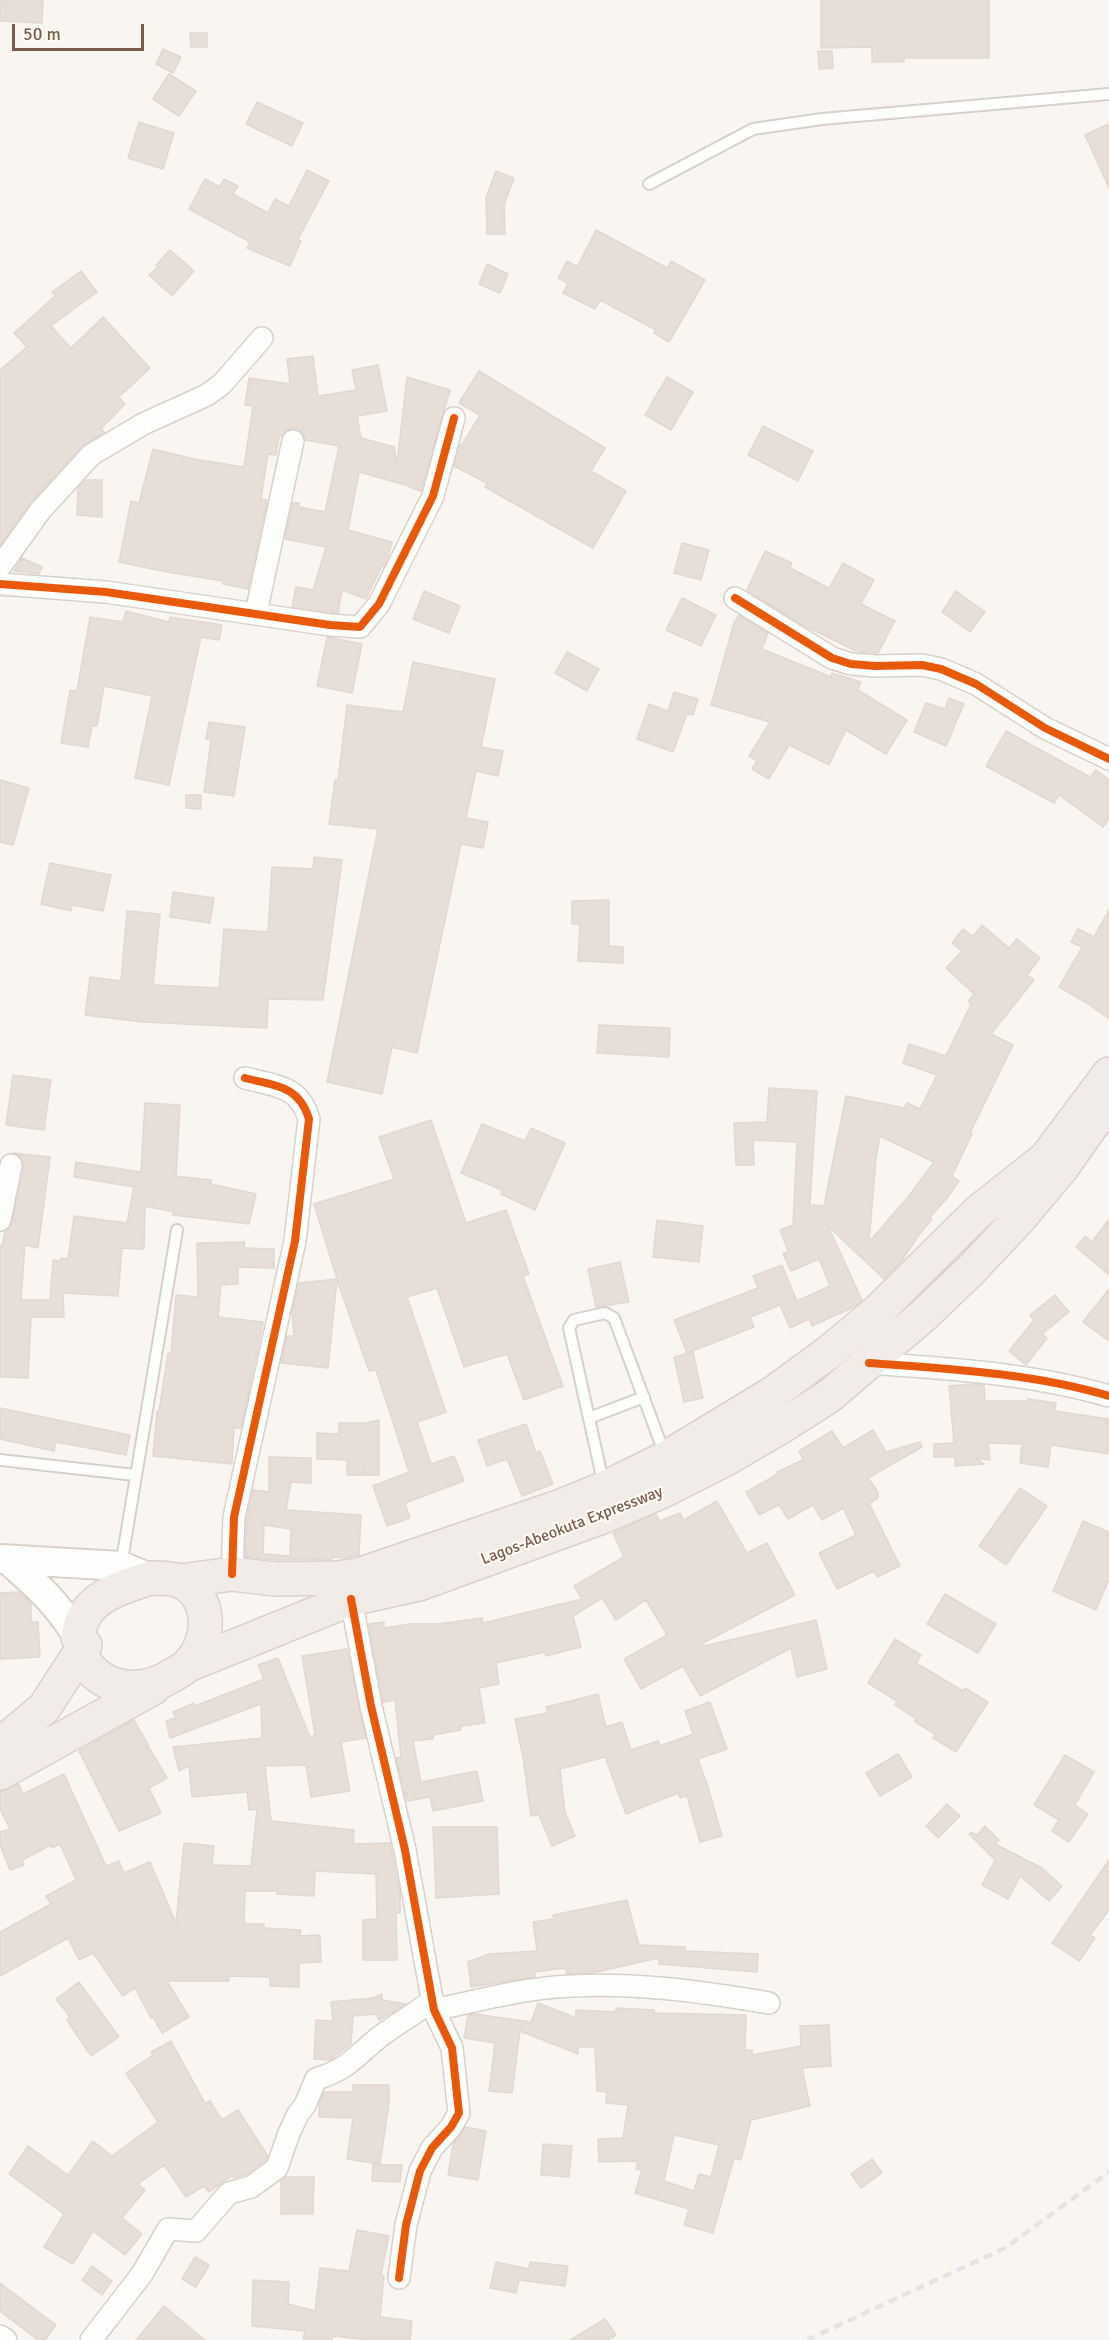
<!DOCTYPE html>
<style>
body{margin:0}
#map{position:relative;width:1109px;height:2340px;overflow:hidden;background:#f9f5f0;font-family:Signika,sans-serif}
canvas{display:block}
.scale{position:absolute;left:12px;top:24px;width:132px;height:27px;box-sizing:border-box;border:3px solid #7a5c4d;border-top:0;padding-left:8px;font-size:18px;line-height:21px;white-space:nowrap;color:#7a5c4d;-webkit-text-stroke:4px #fffaf3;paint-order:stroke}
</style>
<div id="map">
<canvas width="1109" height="2340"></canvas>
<div class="scale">50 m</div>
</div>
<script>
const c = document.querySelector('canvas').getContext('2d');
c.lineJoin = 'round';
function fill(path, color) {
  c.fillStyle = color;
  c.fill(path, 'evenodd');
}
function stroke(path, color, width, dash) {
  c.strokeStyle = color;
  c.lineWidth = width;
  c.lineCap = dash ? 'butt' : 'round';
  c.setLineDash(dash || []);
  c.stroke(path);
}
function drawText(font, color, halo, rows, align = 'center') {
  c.font = font + ' Signika,sans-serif';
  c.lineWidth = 4.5;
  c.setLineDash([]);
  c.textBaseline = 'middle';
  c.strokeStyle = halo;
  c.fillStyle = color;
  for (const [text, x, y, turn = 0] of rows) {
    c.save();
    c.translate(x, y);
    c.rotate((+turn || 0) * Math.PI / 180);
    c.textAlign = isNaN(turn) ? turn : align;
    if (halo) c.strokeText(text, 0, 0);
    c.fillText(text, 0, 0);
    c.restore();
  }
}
const building = new Path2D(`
 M0,0H43L42,23L0,21Z
 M821,0H989V58H904V62H872V47L821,48Z
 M190,33H207V47H191Z
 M163,49L181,57L173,73L156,64Z
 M818,51H832L833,68L819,69Z
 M169,74L196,91L179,116L153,99Z
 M257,102L303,123L292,146L246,124Z
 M139,122L174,133L163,169L128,158Z
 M1109,124V188L1085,135Z
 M307,170L329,181L298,239L301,241L290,266L247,248L250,242L189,209L205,179L220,187L224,179L238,186L233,194L268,213L275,199L289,206Z
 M496,171L514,178L504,205L505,234H487L486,197Z
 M596,230L667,268L671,261L705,280L669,342L654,333L656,330L600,300L595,309L563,293L568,283L558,278L567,261L577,267Z
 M170,250L194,271L172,296L149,275L158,267L156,265Z
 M487,264L508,274L500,293L479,284Z
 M81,271L97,292L51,326L71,348L103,317L150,368L119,397L125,404L101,429L104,432L82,446L30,503L0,545V370L27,347L14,333L55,296L52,292Z
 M313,356L318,396L356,390L352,370L378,365L387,411L357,416L361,438L394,447L397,464L407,377L450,390L421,491L409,487V486L359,472L348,530L392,542L388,557L384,566H382L366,599L342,590L338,613L292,607L296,587L313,590L326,547L285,539L293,503H299V507L325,512L339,446L305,440L302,432L295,428L289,429L282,436H279L276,455L268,454L261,499L267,500L248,589L223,584V581L167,572L119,562L131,501L139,503L153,449L194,459L244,467L253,406L245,405L249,378L290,384L287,359Z
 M479,371L605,448L591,471L626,491L593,548L485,487L487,483L454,466L460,445H462L480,415L459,403Z
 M667,377L693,392L671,430L645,415Z
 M763,426L813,451L798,481L748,455Z
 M86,480H102V517L77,515L78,488Z
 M682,543L709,550L701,580L674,573Z
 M765,551L792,563L790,568L829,588L843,563L874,580L861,604L895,621L878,653L858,652L801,624L747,590Z
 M22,558L42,567L39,574L14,571Z
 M424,591L460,606L449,633L413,619Z
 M956,591L985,612L970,632L942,612Z
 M682,598L716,615L701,646L666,630Z
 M126,611L169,622L170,617L222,625L219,640L201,637L169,785L135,778L152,696L104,686L97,726H92L88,747L61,743L70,690L77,691L90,617L123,622Z
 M739,615L768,633L762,649L831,677L832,673L861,682L858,690L907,720L886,754L846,730L829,765L789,745L769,779L752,769L757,761L749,756L770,722L711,705L734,623Z
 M327,637L362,644L352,693L317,686Z
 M567,652L599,669L587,691L555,673Z
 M413,662L495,679L481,747L503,751L498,776L476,771L466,818L488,822L483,848L461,844L417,1053L392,1047L382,1094L327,1082L378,829L329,824L335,780H338L347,705L403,712Z
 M674,692L698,699L693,715L687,714L673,752L637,739L649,704L668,711Z
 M949,698L964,704L946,746L914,732L926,703L945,709Z
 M209,722L245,727L234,796L204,792L211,740L206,739Z
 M1006,731L1090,777L1096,770L1109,780V819L1103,827L1059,795L1054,803L986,766Z
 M0,780L29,788L13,845L0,842Z
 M186,795H201V809L186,808Z
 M314,857L342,860L323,1000L268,999L267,1028L143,1022L85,1015L90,977L121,981L127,911L160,914L153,985L219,988L224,929L268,932L272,867L313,869Z
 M50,863L111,875L103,911L72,905L71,911L41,904Z
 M173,892L214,898L210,923L170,917Z
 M609,900V946L623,947V963L578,961L580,924H572V901Z
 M1109,910V1019L1087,1003L1059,987L1082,947L1071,942L1078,929L1094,937Z
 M982,925L1009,948L1017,939L1040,958L1027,975L1034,980L991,1034L1013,1045L970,1133L972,1134L952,1176L959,1181L948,1197L930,1217L932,1219L918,1236L901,1262L884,1279L828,1226L862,1300L854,1307L812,1326L809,1319L790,1328L780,1305L750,1317L754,1327L687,1353L674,1320L758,1288L753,1276L782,1265L797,1301L830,1286L819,1259L791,1271L783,1254L788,1251L780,1230L793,1225L797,1142L753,1140L754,1165H736L734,1123L767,1122L769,1088L817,1091L810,1205L824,1206L846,1096L904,1108L907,1103L920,1109L937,1075L903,1063L909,1044L946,1056L971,1004L968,1002L974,994L946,968L962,951L952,943L963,929L973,936ZM880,1136L934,1162L908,1197L869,1242L876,1158Z
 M599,1025L670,1028L669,1057L597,1053Z
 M13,1075L51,1080L44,1130L6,1125Z
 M145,1103L180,1105L176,1176L211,1180V1184L256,1194L249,1224L173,1215L174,1212L145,1206L144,1249L122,1248L118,1296L63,1293L64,1317H31L28,1378L0,1377V1246H2L5,1232L12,1222L24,1167L20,1156L13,1153L50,1157L38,1248L25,1245L21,1300H50L53,1260L61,1261V1258L68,1259L74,1216L127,1223L134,1187L74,1177L76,1162L141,1172Z
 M431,1120L466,1223L506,1210L529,1274L523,1276L563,1386L524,1400L507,1354L464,1367L437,1288L407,1297L446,1412L417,1422L431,1464L454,1456L464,1481L405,1503L410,1518L387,1526L373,1486L409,1472L376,1370L369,1371L337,1280L328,1368L281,1363L287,1336H294L292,1313L299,1283L337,1279L314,1204L394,1179L379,1137Z
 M482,1124L525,1141L531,1128L565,1143L535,1210L501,1194L502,1190L461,1173Z
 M1109,1219V1275L1076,1247L1085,1236L1092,1242Z
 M657,1220L703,1226L699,1262L653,1257Z
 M245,1242L244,1248L274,1249V1268L238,1267V1284L221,1285L218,1317L263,1322L241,1428H234L232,1464L153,1456L157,1411H159L168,1353H171L176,1295L198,1297L197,1243Z
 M620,1262L629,1302L596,1307L588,1269Z
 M1109,1289V1341L1083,1322Z
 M1055,1295L1069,1312L1042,1334L1047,1338L1026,1365L1009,1351L1034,1320L1030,1315Z
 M693,1352L703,1398L684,1402L674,1357Z
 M971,1384L984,1385L985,1401H1028V1399L1056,1403L1055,1411L1109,1419V1454L1051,1445L1048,1467L1020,1463L1022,1444L988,1443L990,1460L976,1458L984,1464L955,1466V1457H934V1444L954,1443L949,1386Z
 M0,1408L130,1435L126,1455L56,1442L54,1451L0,1439Z
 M379,1420V1475H366L364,1468V1475H347V1460L317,1459V1433L339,1434V1423H365Z
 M526,1424L536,1453L540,1451L553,1484L522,1496L507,1459L487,1466L478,1440Z
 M873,1430L886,1452L920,1442L922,1447L868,1478L878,1492V1498L869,1503L900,1566L877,1577L874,1571L837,1589L819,1553L856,1535L843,1508L822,1520L813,1505L788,1519L779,1505L759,1515L746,1492L778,1474L777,1472L803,1460L799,1451L832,1431L843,1448Z
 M269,1457L311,1458V1483L291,1482L286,1510L361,1515L359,1555L347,1558L332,1557V1559L275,1560L245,1557L247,1519L253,1490L269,1492ZM264,1525L291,1529L290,1556L263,1554Z
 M1020,1488L1047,1506L1006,1565L979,1546Z
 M717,1501L747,1553L767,1543L795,1595L703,1643L704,1646L816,1620L827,1669L797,1677L791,1648L700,1696L683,1666L641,1689L624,1659L667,1635L646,1600L616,1620L602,1598L573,1616L581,1647L546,1656L545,1652L496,1663L499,1684L479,1688L485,1723L461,1726V1730L433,1735V1739L413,1741L421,1782L477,1771L483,1801L433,1811L430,1797L407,1801L396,1758L401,1757L395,1700L383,1702L369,1624L384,1622V1628L410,1624H438L482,1618L483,1623L582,1599L574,1586L624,1557L613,1533L656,1514L660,1521L680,1513L683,1520Z
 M1083,1521L1109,1532V1579L1096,1610L1053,1591Z
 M20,1592L31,1603V1622H38L40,1657L0,1659V1593Z
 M945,1594L996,1624L978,1653L927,1624Z
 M895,1639L921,1655L916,1663L963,1691L965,1688L988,1702L956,1752L933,1738L935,1734L914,1721L916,1719L895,1705L897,1701L868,1683Z
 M347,1649L366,1738L341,1742L350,1791L311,1797L306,1765L265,1766L271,1821L354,1830L353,1844L390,1843L400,1895V1913H396L397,1960H363V1920L377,1919L376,1874L315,1871L314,1896L277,1894V1891H245L244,1924H264V1928L301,1930L300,1936L320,1935L321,1962L299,1963V1987L270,1986V1977L228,1976L229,1981H167L189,2017L162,2033L153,2017L151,2018L135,1988L123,1996L93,1953L79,1960L68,1938L0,1976V1932L51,1904L46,1896L76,1880L60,1844L52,1848L51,1845L22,1860L24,1865L10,1870L0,1845V1832L10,1829L0,1809V1792L19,1784L23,1794L64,1774L106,1866L119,1861L124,1873L150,1862L176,1923L184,1843L214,1846L212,1865L251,1866L257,1809L249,1810L247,1792L192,1797L189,1766L179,1771L173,1747L262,1738L261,1704L170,1738L166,1721L176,1718L173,1712L194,1703L195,1706L264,1679L258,1665L278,1658L310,1737L315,1735L302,1656Z
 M598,1694L606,1727L622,1722L631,1750L658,1741L660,1746L693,1734L685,1711L710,1702L727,1749L698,1759L708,1787L722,1836L700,1842L687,1796L680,1798L678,1793L626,1814L605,1757L560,1769L565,1812L575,1836L552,1846L539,1815L531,1816L523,1757L515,1719L548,1713L546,1707Z
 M134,1720L149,1746L147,1749H150L167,1778L149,1788L161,1813L119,1831L79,1751Z
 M898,1754L912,1777L880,1796L866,1773Z
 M1065,1755L1094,1772L1075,1805L1088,1814L1069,1842L1052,1831L1059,1820L1034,1805Z
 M947,1804L960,1816L938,1838L926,1826Z
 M985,1826L999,1840L995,1844L1042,1868L1062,1886L1049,1901L1020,1876L1008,1899L982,1885L995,1860L969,1834L971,1832L977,1835Z
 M433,1827H497L499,1894L436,1898Z
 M1109,1860V1910L1090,1935L1095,1938L1079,1961L1052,1943Z
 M627,1900L639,1945L685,1947V1951L758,1954L757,1972L659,1964V1958L592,1973L567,1974L565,1968L535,1972V1977L471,1987L468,1962L489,1954L537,1951L533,1922L554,1919L553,1915Z
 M79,1982L119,2037L91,2056L67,2020L70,2017L56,1999Z
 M382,1994V2000L406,2004L379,2020L376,2014L353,2016L351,2044L330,2060L314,2059L316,2020L333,2021L331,2002L373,1998Z
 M538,2003L576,2018V2010L616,2012V2008L654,2010V2013L746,2015L745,2050H752V2055L801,2046L800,2026L829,2025L831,2066L802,2068L810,2106L751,2120L741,2160L734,2158L713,2233L684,2225L689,2209L635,2193L642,2170L636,2169L638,2161L599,2162L598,2139L623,2138L628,2105L606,2103L607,2092L597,2091L595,2047H578V2054L520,2031L512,2093L489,2091L495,2043L464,2038L468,2015L475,2014L531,2022ZM674,2135L719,2145L711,2177L699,2174L694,2191L664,2181Z
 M171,2041L205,2103L210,2101L222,2120L238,2110L268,2156L266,2160L245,2175L234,2178L232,2176L209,2192L204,2186L186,2197L164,2165L138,2184L145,2190L122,2218L142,2234L125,2255L93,2231L73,2264L44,2247L64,2214L9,2174L28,2146L68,2175L93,2141L112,2156L158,2122L126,2073L153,2055L151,2052Z
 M353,2085H389V2103L380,2164L347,2159L353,2118L319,2117V2105L324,2092H353Z
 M465,2127L486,2131L478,2180L448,2175L453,2144Z
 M543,2144L572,2146L569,2177L541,2175Z
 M872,2159L882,2173L861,2188L851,2174Z
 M373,2164L402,2165L400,2182L372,2181Z
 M286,2177H314L313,2214H281V2181Z
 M357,2230L389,2236L381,2275L384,2276L380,2317L412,2321L410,2340H367L333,2336L332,2340H303L305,2331L252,2326L253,2280L289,2282L288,2304L315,2311L320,2268L349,2271Z
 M195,2257L209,2265L196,2287L182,2279Z
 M496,2262L529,2269L530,2262L568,2266L565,2286L519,2280L516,2293L490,2288Z
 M92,2266L112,2281L102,2295L82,2280Z
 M0,2283L56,2325L45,2340H38L0,2311Z
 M164,2306L205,2340H136Z
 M605,2319L616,2335L608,2340H570Z`);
const service = new Path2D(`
 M649,184L753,129L822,119L1109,94
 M589,1418L644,1397
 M0,1460L135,1475
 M604,1486L569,1328L574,1320L605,1313L614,1318L665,1455
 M121,1566L177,1230`);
const minor = new Path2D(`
 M0,567L40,511L91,455L143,424L207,395L222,384L262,338
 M0,584L106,592L330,625L360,627L379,604L433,496L454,418
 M735,598L832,658L851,664L875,666L922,665L941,669L976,684L1045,728L1109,759
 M256,613L293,441
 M0,1220L11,1165
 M869,1363C949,1369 1031,1373 1109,1396
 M232,1574L234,1517L295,1241L309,1119C299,1085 275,1086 245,1078
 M351,1599L371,1706L405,1850L434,2010L452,2048L459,2113L451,2127L432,2148L420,2171L406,2225L399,2278
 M434,2010C474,2001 514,1991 555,1987C627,1981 699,1991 769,2003
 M0,2336L6,2340
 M91,2340L142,2274L168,2229L196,2231L229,2193L251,2187L277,2168L289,2133L298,2114L305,2105L316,2079C351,2068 356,2055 382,2035C399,2023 417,2012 433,2000`);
const secondary = new Path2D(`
 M0,1559L121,1566L150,1578
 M8,1560C39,1587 56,1602 78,1637`);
const trunk = new Path2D(`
 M150,1578C159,1578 174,1578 182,1582C213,1599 211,1641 188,1665C184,1669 178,1672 173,1675C140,1696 99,1691 80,1654L85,1645L78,1637C80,1631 80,1624 83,1619C94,1594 127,1586 150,1578Z
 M180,1581L232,1574L274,1579L336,1578L358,1575L561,1506L605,1488L666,1458L773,1393L829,1352L877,1312L979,1211L1046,1158L1109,1074
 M188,1665L351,1599L419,1584L602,1517L663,1491L726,1459L779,1428L828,1397L924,1315L971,1270L1018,1220L1061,1169L1109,1101
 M0,1745L44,1708L85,1645
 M0,1773L153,1688`);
const rail = new Path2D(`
 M807,2340L1005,2248L1109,2172`);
const cycleway = new Path2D(`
 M0,584L106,592L330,625L360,627L379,604L433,496L454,418
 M735,598L832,658L851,664L875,666L922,665L941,669L976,684L1045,728L1109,759
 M869,1363C949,1369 1031,1373 1109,1396
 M232,1574L234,1517L295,1241L309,1119C299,1085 275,1086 245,1078
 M351,1599L371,1706L405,1850L434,2010L452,2048L459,2113L451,2127L432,2148L420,2171L406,2225L399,2278`);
const streetNames = [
 ["Lagos-Abeokuta Expressway",572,1526,-21]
];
fill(building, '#e6ded7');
stroke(building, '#e2d8d2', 1.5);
stroke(service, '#d7d1cb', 14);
stroke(minor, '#d7d1cb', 24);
stroke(secondary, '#d9d2cb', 32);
stroke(trunk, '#dad1cc', 36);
stroke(service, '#fefefd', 10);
stroke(minor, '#fefefd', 21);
stroke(secondary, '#fefefd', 28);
stroke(trunk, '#f2ece8', 33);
stroke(rail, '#e6e3e7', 4.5, [9, 6]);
stroke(cycleway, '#e8590c', 8);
drawText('16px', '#7a5c4d', '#fffaf3', streetNames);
</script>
